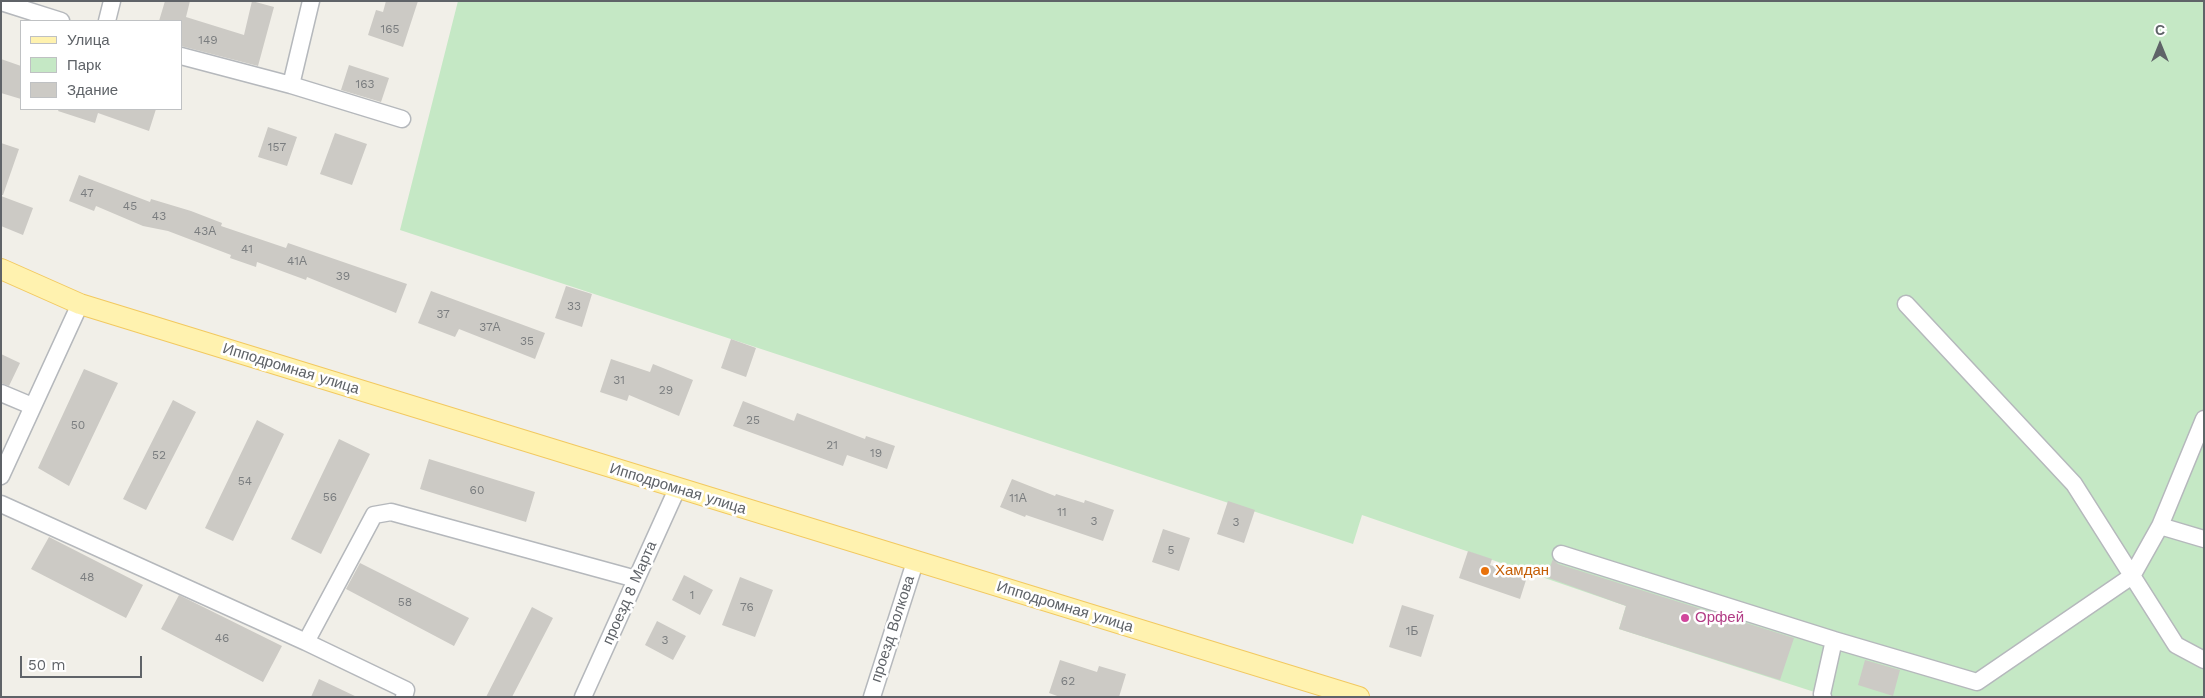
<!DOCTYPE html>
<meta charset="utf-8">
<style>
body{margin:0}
#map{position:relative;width:2205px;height:698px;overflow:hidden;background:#f1efe8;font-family:"Work Sans",sans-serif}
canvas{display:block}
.frame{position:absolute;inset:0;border:2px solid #5f6368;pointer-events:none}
.legend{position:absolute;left:20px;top:20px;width:162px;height:90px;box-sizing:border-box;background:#fff;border:1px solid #bfc1c3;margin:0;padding:6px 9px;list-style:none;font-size:15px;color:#5f6368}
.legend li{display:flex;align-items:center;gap:10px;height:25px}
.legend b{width:25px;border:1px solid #bfc1c3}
.north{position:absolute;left:2135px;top:20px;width:50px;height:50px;-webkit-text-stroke:4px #fff;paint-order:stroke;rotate:0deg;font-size:14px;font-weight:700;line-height:20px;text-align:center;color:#5f6368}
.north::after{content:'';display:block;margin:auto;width:18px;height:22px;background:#5f6368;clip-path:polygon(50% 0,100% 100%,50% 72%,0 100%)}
.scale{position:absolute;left:20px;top:656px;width:122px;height:22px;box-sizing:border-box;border:2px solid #5f6368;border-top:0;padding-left:6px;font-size:15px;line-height:18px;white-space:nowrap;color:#5f6368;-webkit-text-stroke:4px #fff;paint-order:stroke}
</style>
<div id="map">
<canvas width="2205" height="698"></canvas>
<div class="frame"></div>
<ul class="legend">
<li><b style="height:6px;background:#fff2af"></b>Улица</li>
<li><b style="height:14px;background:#c5e8c5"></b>Парк</li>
<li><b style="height:14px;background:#cccac5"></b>Здание</li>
</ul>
<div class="north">С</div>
<div class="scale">50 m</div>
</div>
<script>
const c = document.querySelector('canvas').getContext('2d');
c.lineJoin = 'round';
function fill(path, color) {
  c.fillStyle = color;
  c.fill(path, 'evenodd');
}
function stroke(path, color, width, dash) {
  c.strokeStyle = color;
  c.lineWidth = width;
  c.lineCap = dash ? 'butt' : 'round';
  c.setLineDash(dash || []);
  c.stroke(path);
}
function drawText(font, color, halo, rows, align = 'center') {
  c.font = font + ' "Work Sans",sans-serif';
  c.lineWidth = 5;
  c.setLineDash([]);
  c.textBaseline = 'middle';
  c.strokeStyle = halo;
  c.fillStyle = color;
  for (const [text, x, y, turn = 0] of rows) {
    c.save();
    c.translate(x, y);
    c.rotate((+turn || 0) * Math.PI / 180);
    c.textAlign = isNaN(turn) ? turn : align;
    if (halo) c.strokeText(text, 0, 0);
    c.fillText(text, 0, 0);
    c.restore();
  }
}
const green = new Path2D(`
 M458,1H2204V697H1830L1619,629L1626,606L1362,515L1353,544L400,230Z`);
const building = new Path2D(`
 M165,1H190L186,17L244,35L252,1L274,7L258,66L181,46V21H159Z
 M386,1H418L403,47L368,35L376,10L383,12Z
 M1,59L21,66V99L1,93Z
 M349,65L389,78L381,102L341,90Z
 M59,109H156L149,131L98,113L95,123L58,111Z
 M268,127L297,137L287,166L258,157Z
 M335,133L367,144L352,185L320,174Z
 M1,143L19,149L3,195H1Z
 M79,175L150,202L151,199L191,211L222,223L221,226L286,248L288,243L407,284L396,313L307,277L306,280L257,262L256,267L230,258L231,255L168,231L143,226L96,206L94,211L69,201Z
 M1,196L33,208L23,235L1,226Z
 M566,286L592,294L582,327L555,318Z
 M431,291L545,333L535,359L459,329L455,337L418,323Z
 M731,339L756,348L746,377L721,368Z
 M1,354L20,363L9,386L1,383Z
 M611,359L650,372L653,364L693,380L679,416L629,395L627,401L600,392Z
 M84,369L118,383L69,486L38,468Z
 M173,400L196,412L146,510L123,499Z
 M743,401L794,421L797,413L865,439L866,436L895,446L887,469L847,455L843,466L733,426Z
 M257,420L284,434L233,541L205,528Z
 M339,439L370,454L321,554L291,539Z
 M429,459L535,492L526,522L420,489Z
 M1012,479L1055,496L1056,494L1084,503L1085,500L1114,510L1103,541L1026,515L1025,517L1000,507Z
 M1228,501L1255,510L1244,543L1217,534Z
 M1163,529L1190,538L1179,571L1152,562Z
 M49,537L143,585L126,618L31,569Z
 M1468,551L1492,559L1490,565L1527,577L1520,599L1459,578Z
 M1553,559L1558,564L1794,638L1780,680L1619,629L1626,606L1546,577Z
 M360,563L469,618L454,646L346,589Z
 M684,575L713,590L700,615L672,600Z
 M740,577L773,590L755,637L722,625Z
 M179,595L282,646L263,682L161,629Z
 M1402,605L1434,615L1421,657L1389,647Z
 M532,607L553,618L512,697H486Z
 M657,621L686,636L673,660L645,645Z
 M1060,660L1097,672L1099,666L1126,674L1119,697H1060L1049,693Z
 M1865,660L1900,670L1893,696L1858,685Z
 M319,679L357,697H311Z`);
const minor = new Path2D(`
 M1,2L61,21
 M107,21L112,1
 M181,56L291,85L402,119
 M291,85L311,1
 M1906,304L2074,484L2176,645L2204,660
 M1,393L32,406
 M1,476L80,304
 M1,504L306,642L406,690L404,697
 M2160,526L2204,419
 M1561,554L1834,640L1822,694L1823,697
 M1834,640L1977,682L2132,576L2160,526L2204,539
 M306,642L374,515L391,512L636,579
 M583,697L677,489
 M872,697L915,562`);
const major = new Path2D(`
 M1,269L80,304L1359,697`);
const markers = [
 [1485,571,5,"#e8710a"],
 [1685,618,5,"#d1479c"]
];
const numberNames = [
 ["165",390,29],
 ["149",208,40],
 ["163",365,84],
 ["157",277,147],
 ["47",87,193],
 ["45",130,206],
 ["43",159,216],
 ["43А",205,231],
 ["41",247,249],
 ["41А",297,261],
 ["39",343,276],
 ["33",574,306],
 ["37",443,314],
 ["37А",490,327],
 ["35",527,341],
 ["31",619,380],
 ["29",666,390],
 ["25",753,420],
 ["50",78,425],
 ["21",832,445],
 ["19",876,453],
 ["52",159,455],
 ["54",245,481],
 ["60",477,490],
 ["56",330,497],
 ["11А",1018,498],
 ["11",1062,512],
 ["3",1094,521],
 ["3",1236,522],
 ["5",1171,550],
 ["48",87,577],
 ["1",692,595],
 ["58",405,602],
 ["76",747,607],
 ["1Б",1412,631],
 ["46",222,638],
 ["3",665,640],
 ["62",1068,681]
];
const streetNames = [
 ["Ипподромная улица",291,369,17],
 ["Ипподромная улица",678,489,17],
 ["проезд 8 Марта",630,593,-66],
 ["Ипподромная улица",1065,607,17],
 ["проезд Волкова",893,629,-72]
];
const foodNames = [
 ["Хамдан",1495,571]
];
const hotelNames = [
 ["Орфей",1695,618]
];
fill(green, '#c5e8c5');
fill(building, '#cccac5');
stroke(minor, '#b5b8bc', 19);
stroke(major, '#f2c960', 22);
stroke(minor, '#fff', 16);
stroke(major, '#fff2af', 20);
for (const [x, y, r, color] of markers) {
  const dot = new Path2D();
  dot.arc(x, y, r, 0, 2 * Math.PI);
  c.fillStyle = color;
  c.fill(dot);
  stroke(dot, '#fff', 2);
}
drawText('12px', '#7a7d7f', null, numberNames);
drawText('15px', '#5f6368', '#fff', streetNames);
drawText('15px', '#c56008', '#fff', foodNames, 'left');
drawText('15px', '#b23c85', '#fff', hotelNames, 'left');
</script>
